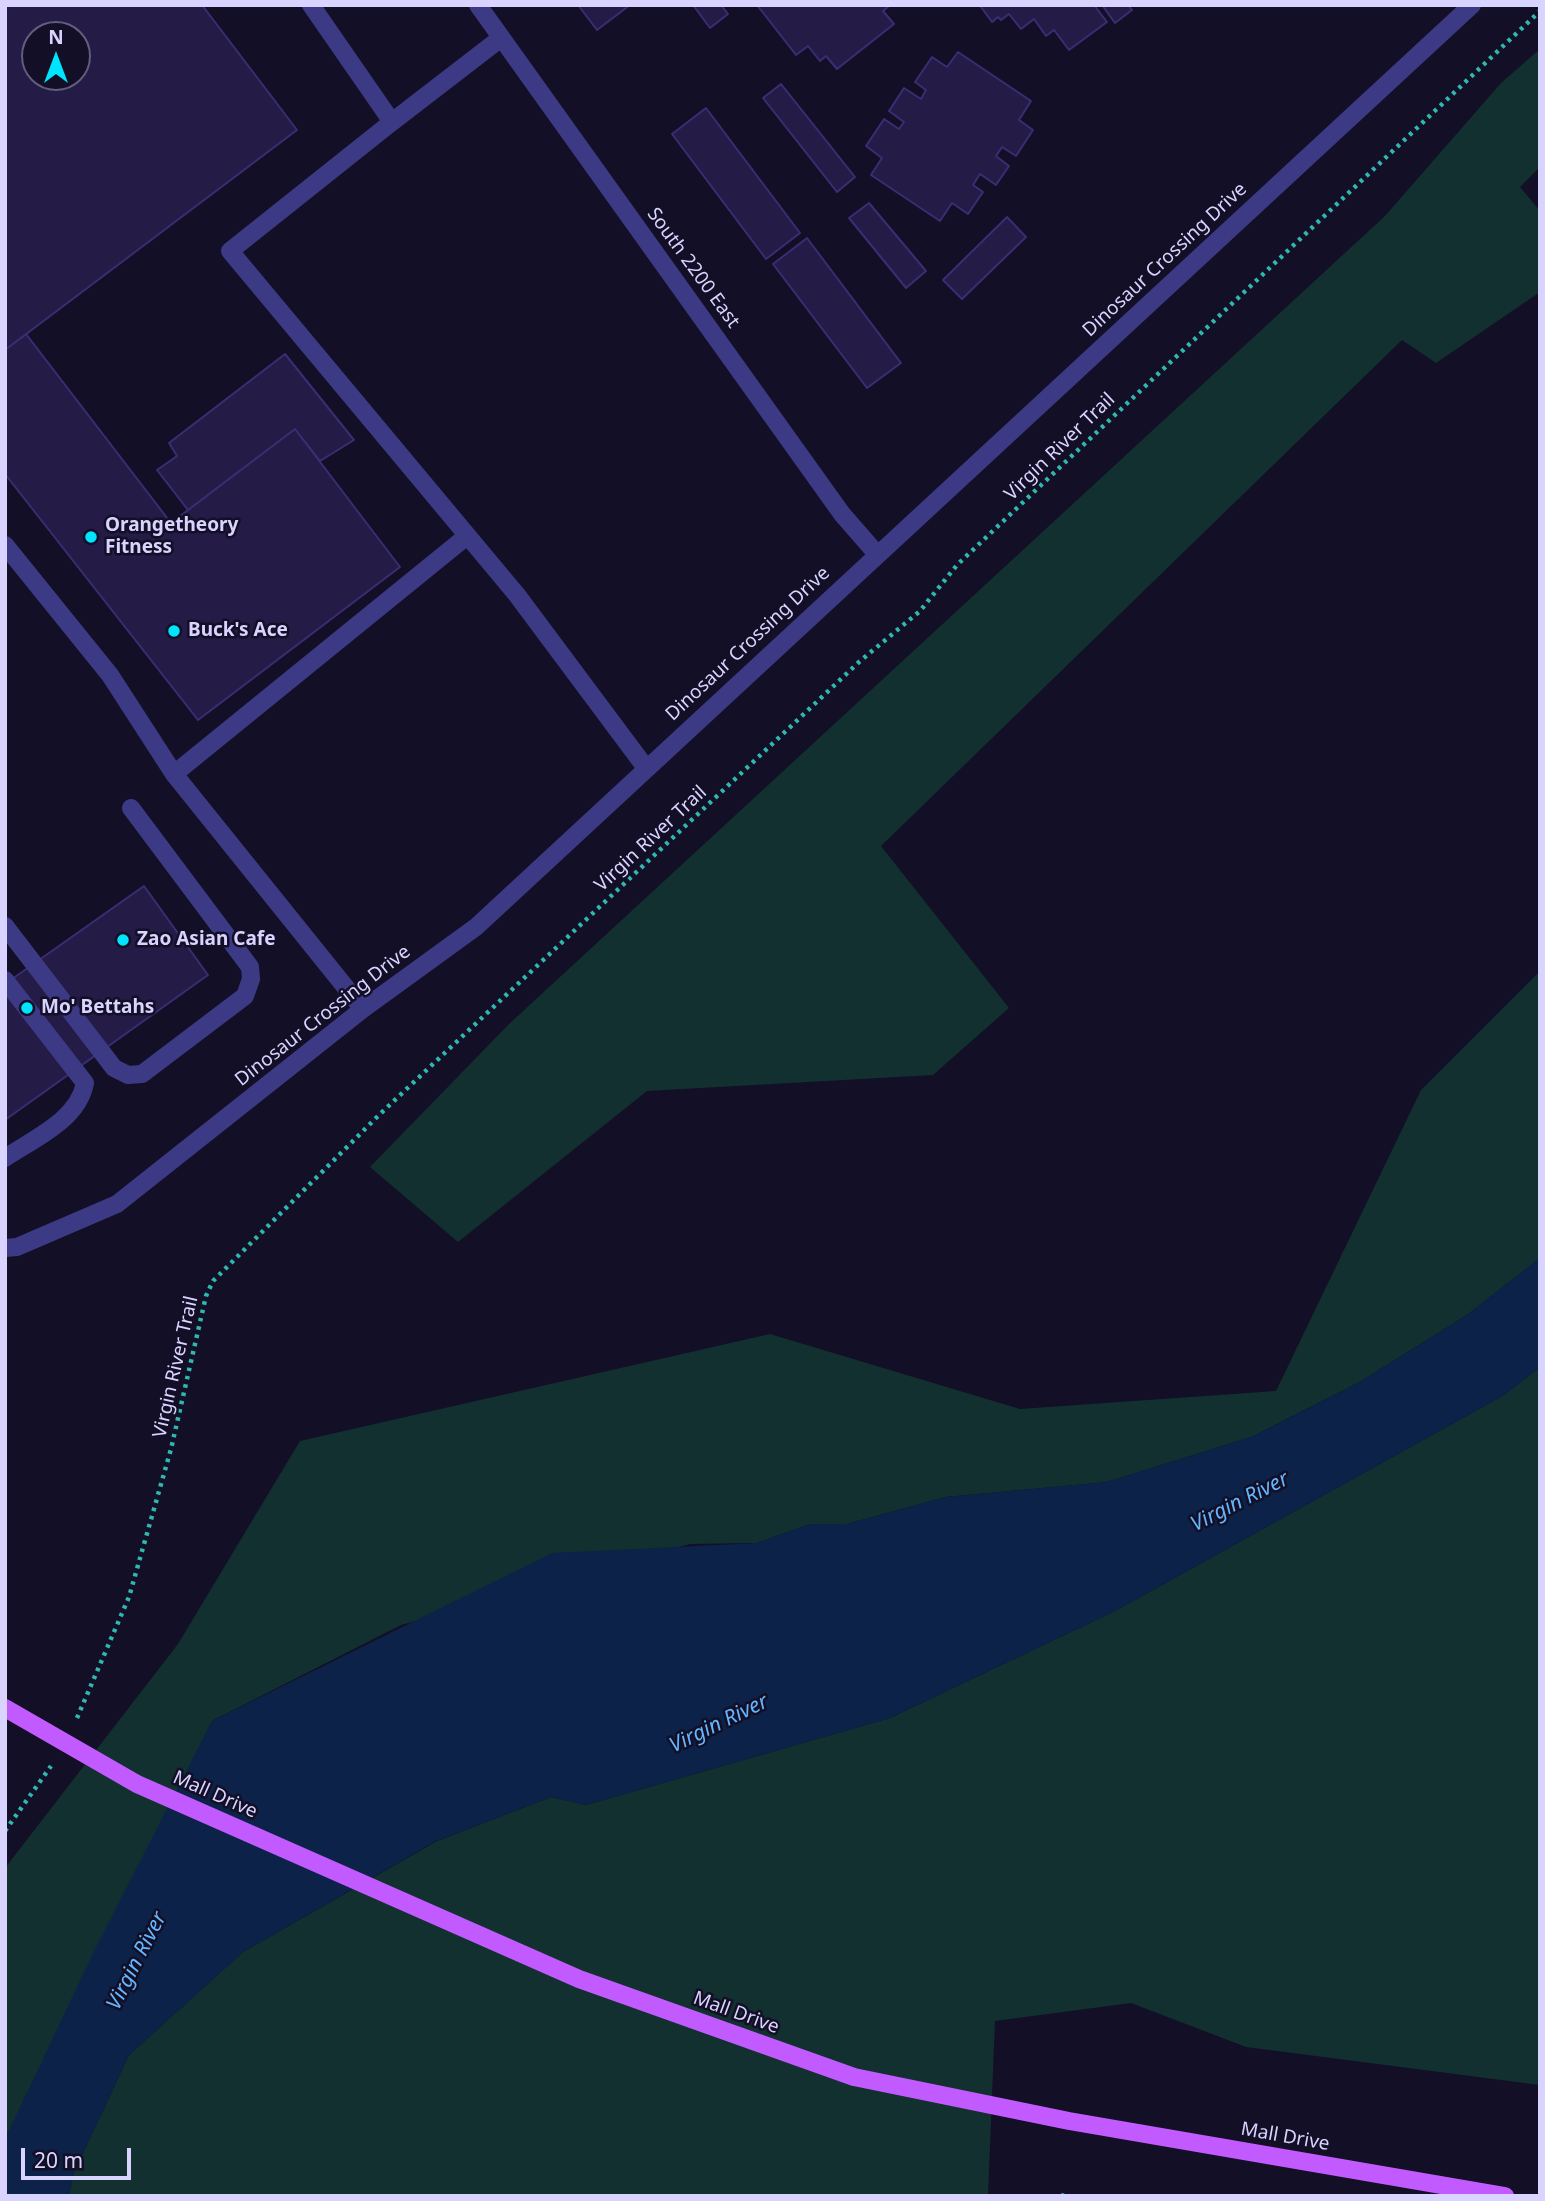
<!DOCTYPE html>
<style>
body{margin:0}
#map{position:relative;width:1545px;height:2201px;overflow:hidden;background:#130f26;font-family:"Noto Sans",sans-serif}
canvas{display:block}
.frame{position:absolute;inset:0;border:7px solid #d9d4ff;pointer-events:none}
.north{position:absolute;left:21px;top:21px;width:70px;height:70px;box-sizing:border-box;background:#130f26;border:2px solid #625e7d;border-radius:50%;rotate:0deg;font-size:19px;font-weight:700;line-height:28px;text-align:center;color:#d9d4ff}
.north::after{content:'';display:block;margin:auto;width:24px;height:32px;background:#00e5ff;clip-path:polygon(50% 0,100% 100%,50% 72%,0 100%)}
.scale{position:absolute;left:21px;top:2148px;width:110px;height:32px;box-sizing:border-box;border:4px solid #d9d4ff;border-top:0;padding-left:9px;font-size:21px;line-height:24px;white-space:nowrap;color:#d9d4ff;-webkit-text-stroke:5px #130f26;paint-order:stroke}
</style>
<div id="map">
<canvas width="1545" height="2201"></canvas>
<div class="frame"></div>
<div class="north">N</div>
<div class="scale">20 m</div>
</div>
<script>
const c = document.querySelector('canvas').getContext('2d');
c.lineJoin = 'round';
function fill(path, color) {
  c.fillStyle = color;
  c.fill(path, 'evenodd');
}
function stroke(path, color, width, dash) {
  c.strokeStyle = color;
  c.lineWidth = width;
  c.lineCap = dash ? 'butt' : 'round';
  c.setLineDash(dash || []);
  c.stroke(path);
}
function drawText(font, color, halo, rows, align = 'center') {
  c.font = font + ' "Noto Sans",sans-serif';
  c.lineWidth = 5;
  c.setLineDash([]);
  c.textBaseline = 'middle';
  c.strokeStyle = halo;
  c.fillStyle = color;
  for (const [text, x, y, turn = 0] of rows) {
    c.save();
    c.translate(x, y);
    c.rotate((+turn || 0) * Math.PI / 180);
    c.textAlign = isNaN(turn) ? turn : align;
    if (halo) c.strokeText(text, 0, 0);
    c.fillText(text, 0, 0);
    c.restore();
  }
}
const green = new Path2D(`
 M1540,49V167L1520,187L1540,211V292L1436,363L1402,340L881,846L1009,1008L933,1075L647,1091L458,1242L370,1167L509,1024L1385,216L1501,83Z
 M1540,971V1258L1467,1315L1358,1383L1251,1437L1107,1482L946,1497L847,1524H810L757,1543L690,1544L401,1625L212,1721L5,2139V1868L178,1644L300,1441L770,1334L1020,1409L1276,1391L1421,1090Z
 M1540,1367V2085L1246,2047L1131,2003L995,2021L988,2196H69L74,2172L129,2055L243,1952L437,1841L551,1797L586,1805L890,1718L1115,1611L1504,1395Z`);
const water = new Path2D(`
 M1540,1258V1367L1504,1395L1115,1611L890,1718L586,1805L551,1797L436,1841L243,1952L129,2055L74,2172L69,2196H5V2139L95,1949L212,1721L552,1553L757,1543L810,1524H847L946,1497L1107,1482L1251,1437L1358,1383L1467,1315Z`);
const building = new Path2D(`
 M5,5H202L297,130L5,350ZM35,35H77V77H35Z
 M578,5H630L597,30Z
 M693,5H721L728,14L710,28Z
 M757,5H890L883,11L894,24L837,69L826,56L820,61L808,46L796,55Z
 M983,5H1094L1107,22L1069,50L1054,30L1046,36L1034,19L1021,29L1009,14L1001,20L998,17L992,22L981,7Z
 M1102,5H1128L1132,10L1115,23Z
 M958,52L1031,101L1019,120L1033,130L1016,156L1002,147L996,156L1009,166L996,185L980,174L973,185L983,192L968,214L952,203L940,221L871,175L882,158L866,146L884,119L899,129L904,122L889,111L904,88L921,99L926,90L915,82L932,57L947,67Z
 M781,84L855,177L837,192L763,98Z
 M706,108L800,233L766,259L672,134Z
 M869,203L926,271L906,288L849,218Z
 M1007,217L1026,237L962,299L943,280Z
 M807,238L901,363L867,388L773,264Z
 M26,334L171,523L295,429L400,567L198,720L5,474V350Z
 M285,354L354,440L320,461L295,429L188,510L157,470L177,456L169,443Z
 M144,886L208,975L5,1120V984Z`);
const path = new Path2D(`
 M77,1718L129,1597L171,1449L206,1296L213,1281L379,1115L859,662L920,611L957,565L1540,11
 M5,1831L51,1766
 M1061,2195L1064,2196`);
const minor = new Path2D(`
 M311,5L392,122L501,38
 M478,5L842,514L876,553
 M392,122L230,251L517,595L646,768
 M5,545L110,675L174,774L363,1009
 M174,774L467,536
 M5,926L114,1068L128,1075L142,1074L245,996L251,979L250,967L131,808
 M5,980L85,1083C78,1120 35,1138 5,1158
 M5,1248L17,1247L117,1204L363,1009L476,927L1472,5`);
const major = new Path2D(`
 M5,1708L137,1784L579,1979L854,2077L1069,2121L1505,2196`);
const markers = [
 [91,537,7,"#00e5ff"],
 [174,631,7,"#00e5ff"],
 [123,940,7,"#00e5ff"],
 [27,1008,7,"#00e5ff"]
];
const streetNames = [
 ["Dinosaur Crossing Drive",1165,260,-43],
 ["South 2200 East",693,268,54],
 ["Virgin River Trail",1060,447,-44],
 ["Dinosaur Crossing Drive",748,644,-43],
 ["Virgin River Trail",651,839,-43],
 ["Dinosaur Crossing Drive",323,1016,-38],
 ["Virgin River Trail",176,1367,-77],
 ["Mall Drive",215,1795,24],
 ["Mall Drive",736,2013,20],
 ["Mall Drive",1285,2137,10]
];
const poiNames = [
 ["Orangetheory",105,526],
 ["Fitness",105,548],
 ["Buck's Ace",188,631],
 ["Zao Asian Cafe",137,940],
 ["Mo' Bettahs",41,1008]
];
const waterNames = [
 ["Virgin River",1240,1502,-27],
 ["Virgin River",719,1724,-26],
 ["Virgin River",137,1961,-63]
];
fill(green, '#12302f');
fill(water, '#0c2248');
fill(building, '#241b47');
stroke(building, '#3b2d73', 2);
stroke(path, '#2fb8b0', 4.5, [3.5, 5]);
stroke(minor, '#3d3a85', 18);
stroke(major, '#c25bff', 18);
for (const [x, y, r, color] of markers) {
  const dot = new Path2D();
  dot.arc(x, y, r, 0, 2 * Math.PI);
  c.fillStyle = color;
  c.fill(dot);
  stroke(dot, '#130f26', 2.5);
}
drawText('19px', '#d9d4ff', '#130f26', streetNames);
drawText('bold 19px', '#d9d4ff', '#130f26', poiNames, 'left');
drawText('italic 21px', '#62b6ff', '#130f26', waterNames);
</script>
